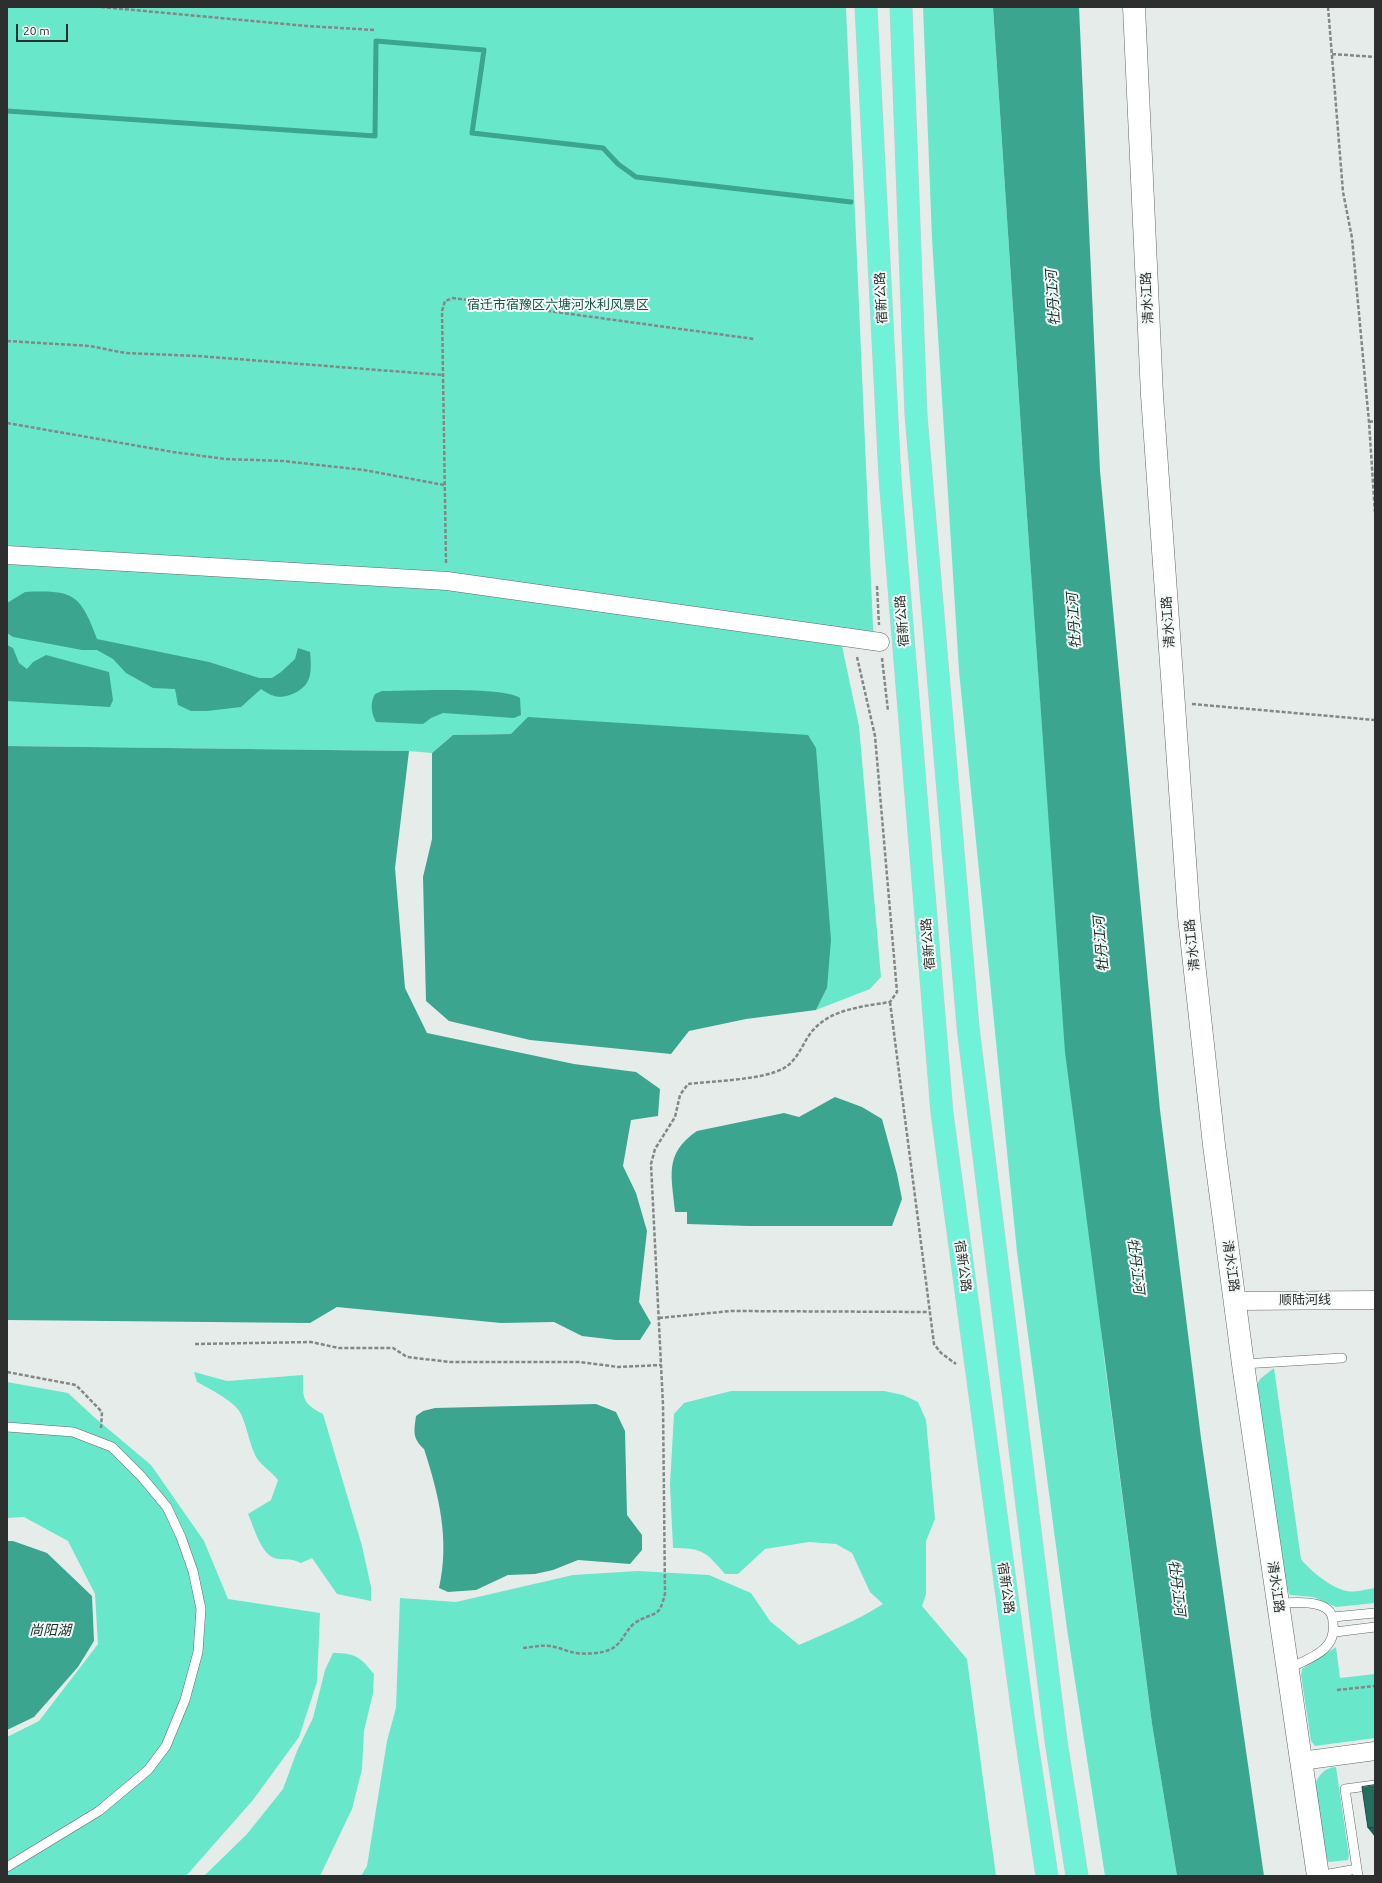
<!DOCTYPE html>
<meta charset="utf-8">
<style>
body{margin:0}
#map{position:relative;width:1382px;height:1883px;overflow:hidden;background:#e6ecea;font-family:Ubuntu,sans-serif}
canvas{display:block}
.frame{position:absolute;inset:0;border:8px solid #2c2f2e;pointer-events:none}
.scale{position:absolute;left:16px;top:24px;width:52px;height:18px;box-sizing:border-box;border:2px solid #2c2f2e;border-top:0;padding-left:5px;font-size:12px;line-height:14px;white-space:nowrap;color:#2c2f2e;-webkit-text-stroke:3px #f3f9f7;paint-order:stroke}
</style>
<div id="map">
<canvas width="1382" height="1883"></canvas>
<div class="frame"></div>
<div class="scale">20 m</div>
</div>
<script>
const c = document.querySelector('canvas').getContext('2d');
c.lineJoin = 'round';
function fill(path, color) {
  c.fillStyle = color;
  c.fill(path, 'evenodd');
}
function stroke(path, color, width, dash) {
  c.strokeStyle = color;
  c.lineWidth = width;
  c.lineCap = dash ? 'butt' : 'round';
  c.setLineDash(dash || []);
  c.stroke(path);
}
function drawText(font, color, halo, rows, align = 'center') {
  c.font = font + ' Ubuntu,"Noto Sans SC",sans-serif';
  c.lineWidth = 4;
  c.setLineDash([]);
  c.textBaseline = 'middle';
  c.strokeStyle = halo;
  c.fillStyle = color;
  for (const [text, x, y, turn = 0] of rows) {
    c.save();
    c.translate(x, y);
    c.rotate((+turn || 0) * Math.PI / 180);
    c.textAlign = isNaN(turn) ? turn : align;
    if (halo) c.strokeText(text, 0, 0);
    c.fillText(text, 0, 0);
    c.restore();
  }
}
const green = new Path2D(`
 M7,7H846L874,650L842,646L859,726L881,977L870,989L816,1010L827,988L511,734L453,735L432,753L409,751L7,746Z
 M923,7H993L1024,474L1044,752L1104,1357L1152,1724L1177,1876H1105L1067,1629L1017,1252L959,671L932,239Z
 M1274,1368L1301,1559C1309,1570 1333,1589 1347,1591C1355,1593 1367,1589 1375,1588V1603L1336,1607L1313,1597L1290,1595L1285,1584L1257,1385L1260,1379Z
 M194,1372L227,1381L303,1375C303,1397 301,1403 323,1414L362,1546L371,1587V1601L337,1594L312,1558L301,1563C289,1557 283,1561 274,1558C260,1552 254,1527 248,1514L271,1500L278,1480C271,1471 259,1464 255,1455C249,1442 247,1427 241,1414C236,1402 208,1388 197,1382Z
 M7,1382L68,1393L94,1417L151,1465L204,1541L228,1599L320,1613L317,1682L299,1737L253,1800L186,1876H7V1737L39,1721L98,1644L95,1594L68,1541L24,1517L7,1518Z
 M731,1391H884L903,1395L918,1402L926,1420L935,1519L926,1541V1594L922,1606L967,1659L996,1876H361L367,1866L387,1741L396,1708L400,1598L456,1602L573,1575L638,1571L709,1575L751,1593L770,1621L799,1645C828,1632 857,1621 883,1604L870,1592L852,1553L836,1544L809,1542L765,1549L738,1574H725C706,1552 703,1548 673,1548L670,1484L674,1414L684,1403Z
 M1336,1647L1340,1678L1375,1674V1738L1315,1746L1311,1741L1301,1675L1302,1669Z
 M333,1653C356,1653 360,1657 374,1674L373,1693L364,1731L362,1769L352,1809L320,1876H204L247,1834L283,1789L297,1751L313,1718L325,1670Z
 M1336,1767L1349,1856L1348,1860L1329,1862L1325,1858L1315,1784C1320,1774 1324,1768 1336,1767Z`);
const water = new Path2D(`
 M993,7H1079L1100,471L1160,1110L1201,1438L1264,1876H1177L1152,1724L1065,1052L1024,474Z
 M25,592C73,590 80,593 97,639L209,662L259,678H272L281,672L295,659L298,648L310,652C312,673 312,687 290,695C278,699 271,696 261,689L241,707L207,711H191L178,705L175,689L153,688L126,673L113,659L97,650H82L13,637L7,633V603Z
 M7,645L13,648L19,663L27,669L33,662L46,655L109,672L113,700L110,707L7,701Z
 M382,691C409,691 502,686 520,698L521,715L514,718L443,713L431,718L423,724L376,722C371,713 370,702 375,694Z
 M528,717L808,735L816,748L831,940L827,988L816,1010L746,1019L689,1031L671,1054L530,1040L449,1021L426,1001L423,877L432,839V753L453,735L511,734Z
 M7,746L409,751L395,868L405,988L427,1033L574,1064L636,1072L660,1089L658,1116L631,1120L623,1166L636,1193L647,1231L639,1302L651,1323L640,1340H616L582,1336L554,1322L501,1323L337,1307L310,1323L7,1320Z
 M835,1097L862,1107L882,1119L897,1174L902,1199L892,1226H749L687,1224V1212H675C672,1177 663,1154 697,1131L784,1113L799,1117Z
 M596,1404L616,1412L625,1431L627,1515L642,1535V1550L630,1564L578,1560L553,1570L535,1574L508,1575L476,1590L448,1592L439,1588C450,1540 439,1495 424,1449C412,1438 414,1431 416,1416L423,1411L435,1408Z
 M7,1541H13L47,1553L92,1596L94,1641L78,1667L34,1717L7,1730Z`);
const stream = new Path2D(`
 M7,111L375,136L376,41L484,50L472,133L603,148L618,164L636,177L851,202`);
const path = new Path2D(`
 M101,7L307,26L374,30
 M1328,7L1343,192L1352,238L1369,422L1375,513
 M1332,54L1375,57
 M7,341L90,346L125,353L198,356L443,375
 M1369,422L1375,421
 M7,423L173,452L225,459L283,461L364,470L444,485
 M446,563L442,311L445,301L453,298L754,339
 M877,586L879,625
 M882,658L888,711
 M1192,704L1375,720
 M890,1002L934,1344L941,1353L956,1364
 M659,1318L731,1311L929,1312
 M195,1344L311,1342L339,1348H393L407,1357L450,1362H580L618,1367L661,1365
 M7,1372L76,1385L102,1412L101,1428
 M523,1648C532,1647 541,1645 550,1646C557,1647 564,1650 571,1652C583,1655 603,1654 613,1648C623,1642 626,1629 635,1623C654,1610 659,1621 665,1593L663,1405L651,1164L655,1149L675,1117L680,1095L688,1084C713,1081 764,1080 784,1068C800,1059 803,1039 816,1027C834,1009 865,1006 890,1002L897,992L875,736L857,657
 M1337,1690L1375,1686`);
const service = new Path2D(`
 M1243,1364L1342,1358
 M7,1427L73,1432L112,1447L141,1476L167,1507L181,1537L193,1571L201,1609L198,1652L185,1700L166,1746L148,1770L99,1811L7,1867
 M1279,1603C1292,1603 1316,1600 1327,1609C1331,1612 1333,1618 1333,1623C1337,1651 1309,1658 1288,1669
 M1333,1617L1375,1613
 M1335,1632L1375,1627
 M1318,1876L1357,1869
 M1358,1876L1345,1789L1375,1785`);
const minor = new Path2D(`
 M7,555L447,581L880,642
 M1235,1301L1375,1300
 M1301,1761L1375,1751`);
const tertiary = new Path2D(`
 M1134,7L1152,395L1189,917L1214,1145L1243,1364L1318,1876`);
const trunk = new Path2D(`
 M866,7L890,478L942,1113L1025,1730L1047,1876
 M901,7L916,415L968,1027L1056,1741L1077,1876`);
const wall = new Path2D(`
 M1375,1785V1837L1368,1828Z`);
const building = new Path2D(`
 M1375,1785V1827L1368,1828L1362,1787Z`);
const streetNames = [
 ["宿新公路",881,298,-93],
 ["清水江路",1147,298,-93],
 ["宿新公路",902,621,-95],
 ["清水江路",1168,622,-94],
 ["宿新公路",928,944,-95],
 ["清水江路",1192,945,-96],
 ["宿新公路",963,1266,82],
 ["清水江路",1231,1266,82],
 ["顺陆河线",1305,1300],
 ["清水江路",1276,1587,82],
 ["宿新公路",1006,1588,82]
];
const parkNames = [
 ["宿迁市宿豫区六塘河水利风景区",558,305]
];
const waterNames = [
 ["牡丹江河",1053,298,-94],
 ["牡丹江河",1074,621,-94],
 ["牡丹江河",1101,944,-95],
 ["牡丹江河",1136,1266,83],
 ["牡丹江河",1177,1588,83],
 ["尚阳湖",50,1630]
];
fill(green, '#69e7cb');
fill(water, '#3ca590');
stroke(stream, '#3ca590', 5);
stroke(service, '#626866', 10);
stroke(minor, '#626866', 19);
stroke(tertiary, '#626866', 23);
stroke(trunk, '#c8c9c9', 23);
stroke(path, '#838886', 2.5, [4, 2]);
stroke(service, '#fff', 9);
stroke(minor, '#fff', 18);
stroke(tertiary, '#fff', 22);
stroke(trunk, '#70f2d8', 22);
fill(wall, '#205f52');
fill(building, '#256e5f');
stroke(building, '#1a4d42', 1);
drawText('13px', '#2c2f2e', '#f3f9f7', streetNames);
drawText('13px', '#175145', '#f3f9f7', parkNames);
drawText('italic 14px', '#18302a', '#f3f9f7', waterNames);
</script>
